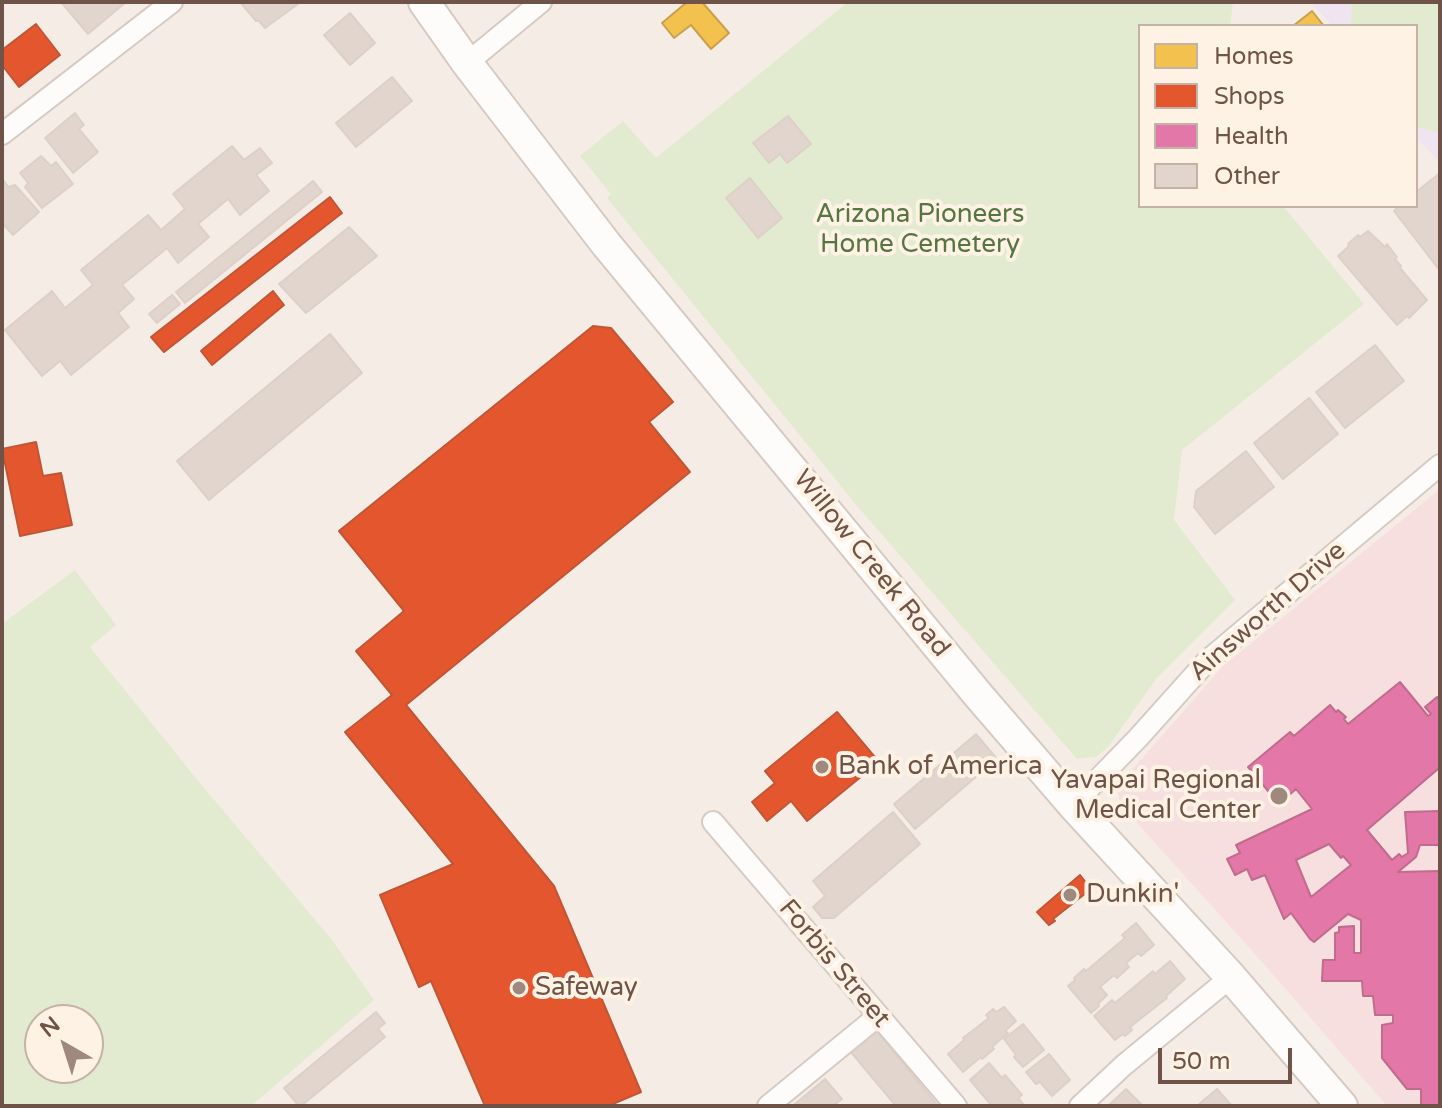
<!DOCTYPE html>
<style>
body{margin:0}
#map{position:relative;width:1442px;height:1108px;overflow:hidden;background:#f5ede5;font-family:"Varela Round",sans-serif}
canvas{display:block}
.frame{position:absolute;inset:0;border:4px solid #705348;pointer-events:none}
.legend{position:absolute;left:1138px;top:24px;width:280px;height:184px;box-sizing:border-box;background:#fef2e5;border:2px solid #c5b2a6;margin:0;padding:10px 14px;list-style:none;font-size:24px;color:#705348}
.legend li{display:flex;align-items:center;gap:16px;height:40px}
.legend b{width:40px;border:2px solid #c5b2a6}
.north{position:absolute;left:24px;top:1004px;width:80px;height:80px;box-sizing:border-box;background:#fef2e5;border:2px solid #c5b2a6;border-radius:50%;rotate:321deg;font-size:22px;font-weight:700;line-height:32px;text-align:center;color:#705348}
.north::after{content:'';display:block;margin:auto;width:28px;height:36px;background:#9f897f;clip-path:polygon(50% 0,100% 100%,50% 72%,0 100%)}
.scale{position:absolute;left:1158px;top:1048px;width:134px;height:36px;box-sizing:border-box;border:4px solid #705348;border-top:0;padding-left:10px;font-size:24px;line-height:28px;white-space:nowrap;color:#705348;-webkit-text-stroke:6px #fef2e5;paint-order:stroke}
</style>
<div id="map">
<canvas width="1442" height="1108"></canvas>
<div class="frame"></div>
<ul class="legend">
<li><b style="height:22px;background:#f2c14e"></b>Homes</li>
<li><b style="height:22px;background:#e4572e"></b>Shops</li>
<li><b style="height:22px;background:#e377a8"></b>Health</li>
<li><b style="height:22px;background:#e1d5cd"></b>Other</li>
</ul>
<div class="north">N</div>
<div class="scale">50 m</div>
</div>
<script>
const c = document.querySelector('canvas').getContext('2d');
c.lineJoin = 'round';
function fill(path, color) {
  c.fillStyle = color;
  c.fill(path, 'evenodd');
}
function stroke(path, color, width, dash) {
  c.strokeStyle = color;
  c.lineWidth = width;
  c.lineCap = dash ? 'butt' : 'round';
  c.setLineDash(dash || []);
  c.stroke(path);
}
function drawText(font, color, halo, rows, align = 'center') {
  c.font = font + ' "Varela Round",sans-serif';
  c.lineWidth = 8;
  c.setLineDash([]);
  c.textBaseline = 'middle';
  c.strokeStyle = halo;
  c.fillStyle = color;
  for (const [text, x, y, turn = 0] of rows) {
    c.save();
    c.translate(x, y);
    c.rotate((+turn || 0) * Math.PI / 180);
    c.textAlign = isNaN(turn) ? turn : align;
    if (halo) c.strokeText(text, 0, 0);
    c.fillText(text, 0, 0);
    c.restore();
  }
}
const education = new Path2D(`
 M1311,2H1440V163L1416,137V26H1332Z`);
const medical = new Path2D(`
 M1440,489V1106H1387L1262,962L1120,804L1117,787L1222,667Z`);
const green = new Path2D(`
 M848,2H1233L1230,26H1140V206H1283L1364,304L1182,450L1174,520L1235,600L1156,679L1108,747L1096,757L1077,759L858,507L607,198L611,194L580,156L623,121L656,158Z
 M1352,2H1440V133L1416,127V26H1351Z
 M75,570L116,625L90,647L195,777L332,940L374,1000L251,1106H2V624ZM88,1020V1068H40V1020Z`);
const homes = new Path2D(`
 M687,2H702L729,33L711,49L691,25L674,38L662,23Z
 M1312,11L1324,26H1293Z`);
const shops = new Path2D(`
 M36,24L60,55L19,87L2,65V50Z
 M330,197L342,213L164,352L151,337Z
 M273,291L284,305L212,365L201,351Z
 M593,326L611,328L673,402L649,422L690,472L406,705L554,886L641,1092L608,1106H485L431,981L419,987L380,895L453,864L345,732L392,695L356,651L404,611L339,531Z
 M36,442L43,476L61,473L72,525L20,536L2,449Z
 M837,712L879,762L807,821L791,801L767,821L752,802L775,783L765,771Z
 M1080,875L1091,889L1053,919L1055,921L1049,925L1037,912Z`);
const health = new Path2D(`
 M1400,682L1428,716L1431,714L1425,707L1437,697L1440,701V771L1438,769L1367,830L1392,860L1399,854L1402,857L1408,853L1405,812L1440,811V845H1420L1416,857L1398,872L1440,871V1106H1421V1089H1407L1382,1058V1025L1393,1023V1015H1375L1373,996H1363L1362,981H1322L1323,960H1335V933L1339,932V927L1354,926V953H1361V920L1348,914L1314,942L1310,939L1291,913L1284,919L1265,875L1252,880L1247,869L1235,875L1227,859L1240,853L1236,845L1312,809L1296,789L1279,804L1248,767L1290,732L1294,736L1330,705L1336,712L1338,710L1346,717L1344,719L1348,724ZM1329,844L1341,858L1343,856L1351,865L1311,897L1296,860Z
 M1400,682L1428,716L1431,714L1425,707L1437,697L1440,701V771L1438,769L1367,830L1392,860L1399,854L1402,857L1408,853L1405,812L1440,811V845H1420L1416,857L1398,872L1440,871V1106H1421V1089H1407L1382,1058V1025L1393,1023V1015H1375L1373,996H1363L1362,981H1322L1323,960H1335V933L1339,932V927L1354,926V953H1361V920L1348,914L1314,942L1310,939L1291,913L1284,919L1265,875L1252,880L1247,869L1235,875L1227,859L1240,853L1236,845L1312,809L1296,789L1279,804L1248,767L1290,732L1294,736L1330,705L1336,712L1338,710L1346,717L1344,719L1348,724ZM1329,844L1341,858L1343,856L1351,865L1311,897L1296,860Z
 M1400,682L1428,716L1431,714L1425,707L1437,697L1440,701V771L1438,769L1367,830L1392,860L1399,854L1402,857L1408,853L1405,812L1440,811V845H1420L1416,857L1398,872L1440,871V1106H1421V1089H1407L1382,1058V1025L1393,1023V1015H1375L1373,996H1363L1362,981H1322L1323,960H1335V933L1339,932V927L1354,926V953H1361V920L1348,914L1314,942L1310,939L1291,913L1284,919L1265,875L1252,880L1247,869L1235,875L1227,859L1240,853L1236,845L1312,809L1296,789L1279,804L1248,767L1290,732L1294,736L1330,705L1336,712L1338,710L1346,717L1344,719L1348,724Z
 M1329,844L1341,858L1343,856L1351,865L1311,897L1296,860Z`);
const building = new Path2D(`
 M61,2H126L88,34Z
 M240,2H297L298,4L265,28L259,21H256Z
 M350,13L375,43L350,65L324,35Z
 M392,77L412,101L356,147L336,123Z
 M75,113L84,125L79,129L98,152L73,173L45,138Z
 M788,116L811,144L787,163L780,154L769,163L753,143Z
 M232,146L244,160L260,148L272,163L256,175L269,191L240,215L228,199L198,224L209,237L178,263L167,248L122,285L134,299L118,313L129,327L71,375L60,361L42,376L5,330L52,291L65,308L93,285L81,270L148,215L161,230L185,209L173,194Z
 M41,156L51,166L56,162L73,184L42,208L25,187L28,183L20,173Z
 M1440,173V271L1394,211L1399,206H1416V192Z
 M750,178L782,218L758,238L726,198Z
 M4,181L8,187L15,185L39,212L13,235L2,223V184Z
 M313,181L322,192L185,303L176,292Z
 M349,227L377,256L306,313L279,284Z
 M1368,231L1385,247L1387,244L1397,257L1395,259L1401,266L1400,268L1427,300L1409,318L1407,316L1397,325L1338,256L1349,246L1348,244L1358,235L1360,237Z
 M172,295L180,304L157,323L149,314Z
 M330,334L362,373L209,500L177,461Z
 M1375,345L1404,381L1345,428L1316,392Z
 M1309,398L1338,434L1283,479L1254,443Z
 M1246,451L1274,487L1215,534L1194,507L1196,491Z
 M976,734L997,759L915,829L894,804Z
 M893,812L920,844L834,918H822L813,907L825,896L813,881Z
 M1136,923L1154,945L1141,956L1138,953L1126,963L1129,967L1117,978L1114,975L1100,987L1107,995L1098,1004L1099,1006L1091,1013L1068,986L1075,980L1074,978L1084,969L1086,971L1125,938L1122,935Z
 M1170,961L1185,979L1166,996L1167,998L1130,1027L1132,1030L1125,1036L1123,1034L1115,1040L1094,1016L1112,1000L1115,1003L1153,971L1155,974Z
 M1004,1007L1016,1021L1005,1031L1008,1033L992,1047L994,1049L982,1059L981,1057L963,1072L948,1054L964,1040L963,1038L989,1018L986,1015L993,1009L996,1012Z
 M376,1012L385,1023L378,1029L385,1037L301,1106H299L284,1088Z
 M1023,1024L1044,1050L1023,1067L1014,1057L1016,1055L1004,1039Z
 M876,1030L938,1106H896L850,1051Z
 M1049,1054L1070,1080L1052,1096L1040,1082L1036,1084L1026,1072Z
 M989,1063L1002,1078L1005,1075L1022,1095L1018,1098L1025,1106H992L970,1080Z
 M825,1079L842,1099L833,1106H797L795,1104Z
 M1126,1089L1143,1106H1108Z
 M1217,1089L1232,1106H1197Z`);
const minor = new Path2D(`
 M467,63L541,2
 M2,134L172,2
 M1073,805L1138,738L1207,661L1440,465
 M713,822L956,1106
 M768,1106L878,1016
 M1080,1106L1124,1065L1231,977`);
const secondary = new Path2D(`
 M424,2L467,63L606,244L979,696L1073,805L1231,977L1342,1106`);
const markers = [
 [822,767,8,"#9f897f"],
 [1279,796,10,"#9f897f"],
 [1070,895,8,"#9f897f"],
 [519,988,8,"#9f897f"]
];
const parkNames = [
 ["Arizona Pioneers",920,215],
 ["Home Cemetery",920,245]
];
const streetNames = [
 ["Willow Creek Road",871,564,51],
 ["Ainsworth Drive",1268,612,-41],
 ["Forbis Street",834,964,50]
];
const poiNames = [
 ["Bank of America",838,767],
 ["Yavapai Regional",1261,781,"right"],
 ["Medical Center",1261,811,"right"],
 ["Dunkin'",1086,895],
 ["Safeway",535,988]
];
fill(education, '#efe4ef');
fill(medical, '#f7dfe0');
fill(green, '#e2ead0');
fill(homes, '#f2c14e');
stroke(homes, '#cba04c', 2);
fill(shops, '#e4572e');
stroke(shops, '#c15636', 2);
fill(health, '#e377a8');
stroke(health, '#c06c8b', 2);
fill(building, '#e1d5cd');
stroke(building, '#ddd0c8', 2);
stroke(minor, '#d6cac4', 24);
stroke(secondary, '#d5c9c2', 34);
stroke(minor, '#fefcfb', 20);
stroke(secondary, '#fefcfb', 30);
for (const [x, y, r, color] of markers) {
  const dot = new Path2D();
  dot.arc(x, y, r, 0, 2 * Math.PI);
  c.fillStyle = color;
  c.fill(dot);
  stroke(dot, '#fef2e5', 3);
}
drawText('26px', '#557541', '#fef2e5', parkNames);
drawText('26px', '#705348', '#fef2e5', streetNames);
drawText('26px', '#705348', '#fef2e5', poiNames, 'left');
</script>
